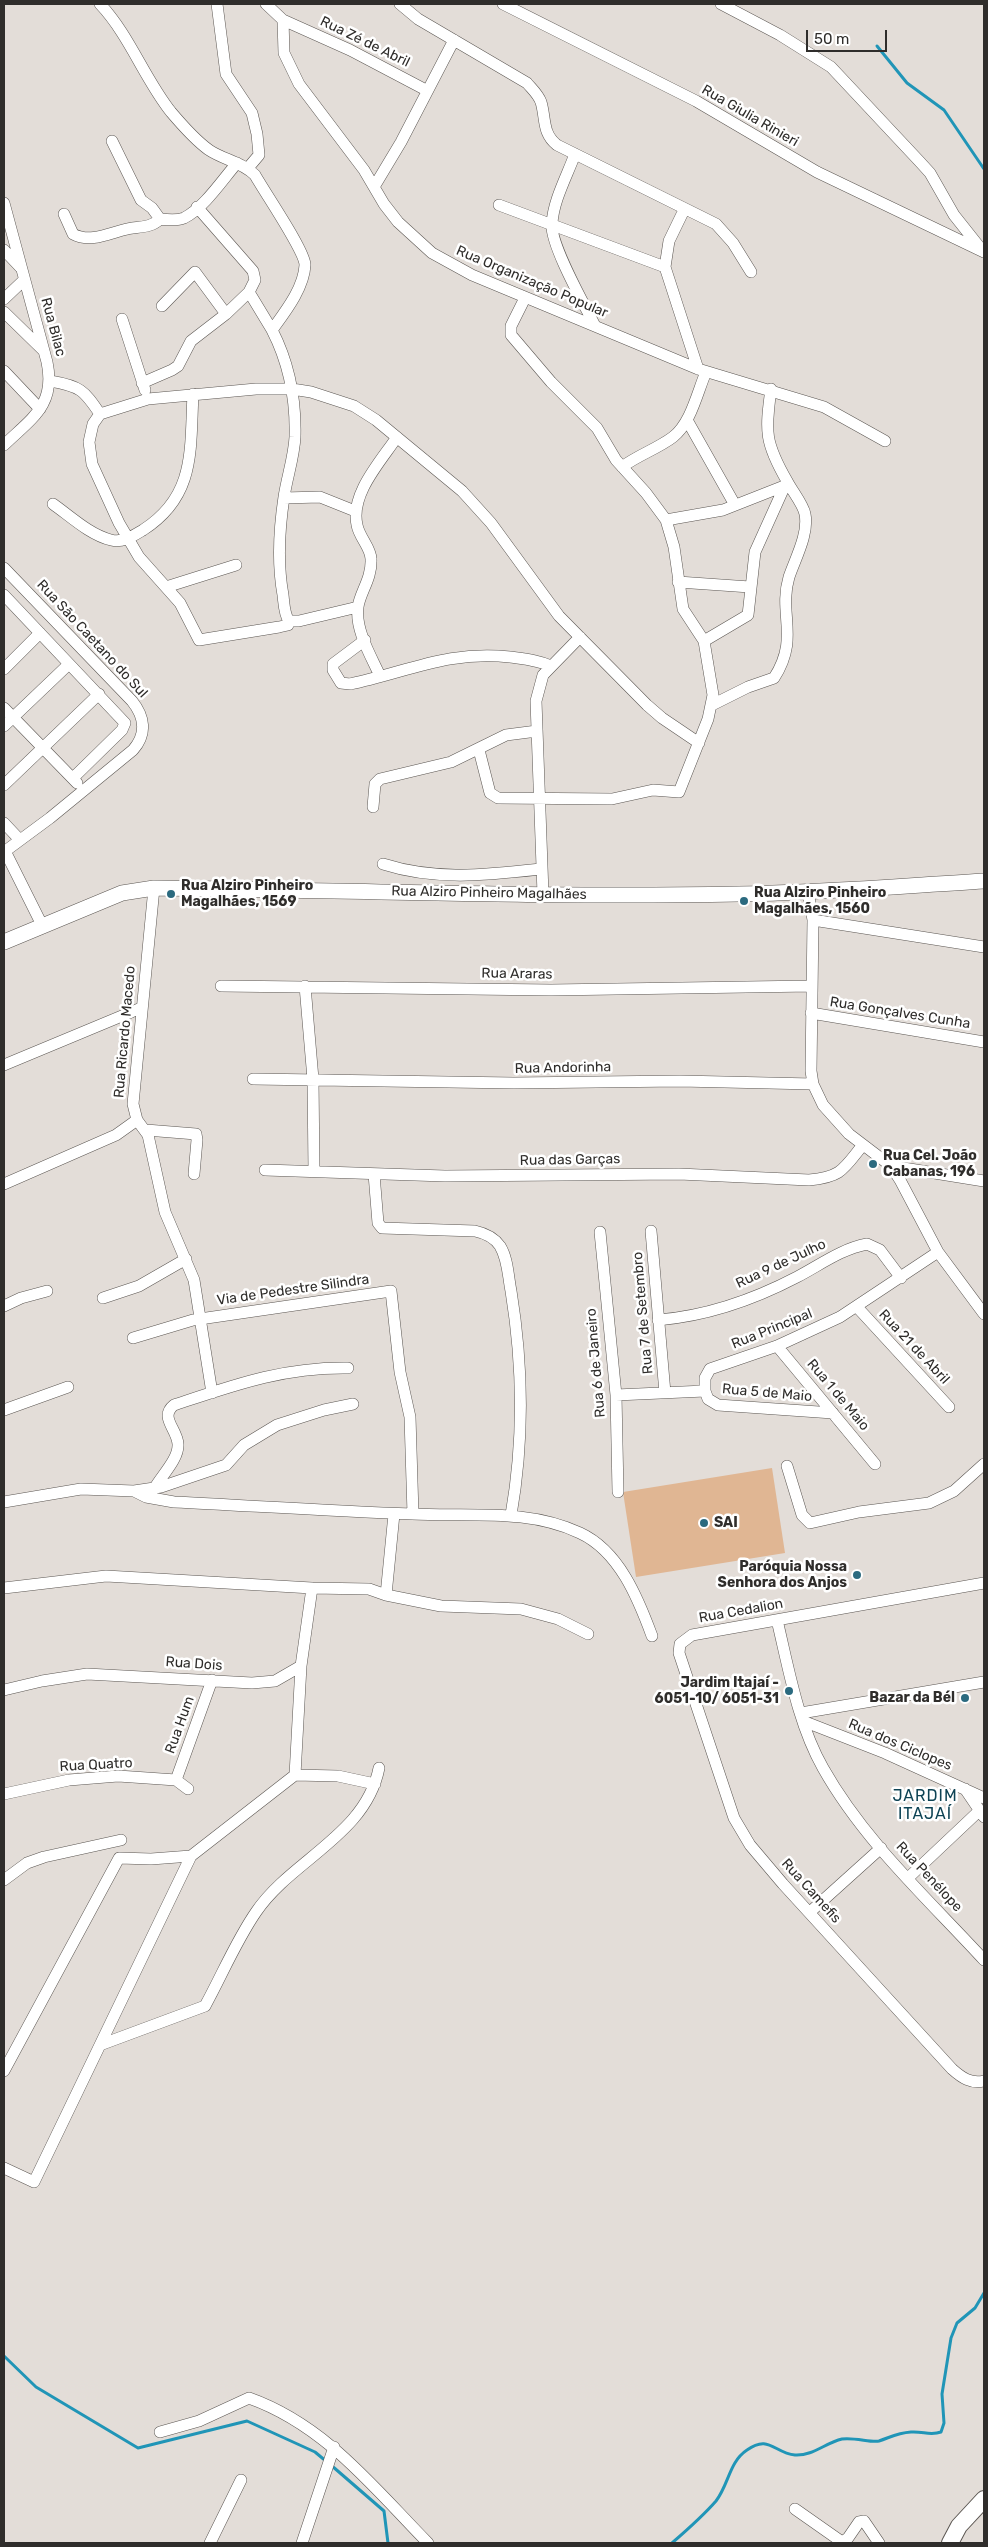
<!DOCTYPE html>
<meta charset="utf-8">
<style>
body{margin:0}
#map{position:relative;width:988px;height:2547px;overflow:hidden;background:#e3ddd8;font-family:Rubik,sans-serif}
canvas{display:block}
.frame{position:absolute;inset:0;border:5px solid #2f2d2b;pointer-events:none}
.scale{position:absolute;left:806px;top:30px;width:81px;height:22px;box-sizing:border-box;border:2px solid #2f2d2b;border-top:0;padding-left:6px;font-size:15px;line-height:18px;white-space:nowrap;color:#2f2d2b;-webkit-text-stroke:4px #fff;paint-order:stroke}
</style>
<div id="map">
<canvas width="988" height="2547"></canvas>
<div class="frame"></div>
<div class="scale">50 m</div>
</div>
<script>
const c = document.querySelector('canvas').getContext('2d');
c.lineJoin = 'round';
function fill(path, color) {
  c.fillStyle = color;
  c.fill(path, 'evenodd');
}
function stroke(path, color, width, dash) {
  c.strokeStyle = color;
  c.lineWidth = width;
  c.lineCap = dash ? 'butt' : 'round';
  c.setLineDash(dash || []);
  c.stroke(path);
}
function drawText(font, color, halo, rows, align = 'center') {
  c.font = font + ' Rubik,sans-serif';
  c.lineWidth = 5;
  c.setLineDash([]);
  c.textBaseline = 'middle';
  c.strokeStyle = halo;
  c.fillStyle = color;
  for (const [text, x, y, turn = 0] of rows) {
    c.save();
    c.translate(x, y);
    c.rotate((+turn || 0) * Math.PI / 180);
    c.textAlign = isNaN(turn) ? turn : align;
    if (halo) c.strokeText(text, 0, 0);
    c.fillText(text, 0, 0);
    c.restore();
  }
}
const green = new Path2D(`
 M772,1468L785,1553L636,1577L623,1492Z`);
const stream = new Path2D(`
 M877,46L907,83L944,110L984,169
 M4,2356L36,2387L138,2448L247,2421L315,2452L327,2462
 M332,2466L384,2511L388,2543
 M672,2543C687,2530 703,2516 716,2501C729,2484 729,2462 747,2450C769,2434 774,2453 795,2455C813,2456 825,2443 842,2439C854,2437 872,2443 879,2441C891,2437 897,2433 911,2432C923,2431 930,2436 941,2432L944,2423L942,2394L951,2338L957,2323L975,2308L984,2293`);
const minor = new Path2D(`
 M100,4C130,36 144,78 171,112C182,125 195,140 209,150C224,160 242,162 255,175C265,193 305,251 305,265C304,288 285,312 272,330C289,363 296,400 295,437C294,457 287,477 284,497C279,530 277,562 283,595C284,603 284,614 289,621
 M217,4L226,74L252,113L257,134L259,155L248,168
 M266,4L283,20L350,50L426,90
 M400,4L418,19L527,83C532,89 538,94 541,102C546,119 542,133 557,145L716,224L733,243L751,272
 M503,4L696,101L817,172L984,252
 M721,4L780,35L831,67L920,162L930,173L954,215L981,249
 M283,20L284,53L299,84L364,170L384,204L398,222L432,253L472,275L698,369L824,407L885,441
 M112,141L141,200L152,208L160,219
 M575,154C567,176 553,201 552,224C550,244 584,304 594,324
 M374,187L401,142L454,40
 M4,203L47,362C56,405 32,418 4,445
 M499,205L665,267
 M197,207L253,271L255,280L249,292
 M684,210L669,241L665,267L698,369
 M64,214L73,234C89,243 108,234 123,230C137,226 150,229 160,219C168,220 177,221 184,218C204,208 223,179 237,163
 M4,250L20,267
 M4,299L24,280
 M162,306L195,272L226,314
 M4,312L44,351
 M122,319L145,390
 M4,371L40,409
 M50,381C80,386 84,390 100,414
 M142,383L172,370L178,366L191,341L226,314L249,292L272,330
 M687,420L735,505
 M622,467C638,455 657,449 673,437C691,423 697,393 706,372
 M284,498L320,497L355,511
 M53,504C70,516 90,535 111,540C123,543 133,536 143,530C196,496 190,450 193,394
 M666,520L723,510L784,486
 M4,568L132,701C145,717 147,734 133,750L50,818L4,852
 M678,582L750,587
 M166,587L236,565
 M4,595L125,723L122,730L73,778
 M289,621L288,625L279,627L199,640L180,603L139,557L119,523L92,464L89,442L93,424L100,414L148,399L256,389H292L311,392L354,406L376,420L462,491L491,523L559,616L647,705L662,718L699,743
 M289,621H299L358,607
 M365,640L333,664V670L341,683L350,684C407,672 449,650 510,657C525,659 538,660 551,666
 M704,641L748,615L755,552L787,481C765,443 765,432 771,389
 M4,669L40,633
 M380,676C371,656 355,630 358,607C360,592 372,579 371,559C371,548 359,537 357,525C350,494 381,461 397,437
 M712,705L748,687L774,678C800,638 778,614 789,577C795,559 809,534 805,514C803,504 792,491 787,481
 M4,708L77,783
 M4,726L69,664
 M479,750L490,793L498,798L612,799L653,790L679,792L708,719L713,695L704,641L683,609L674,547L666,520L646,493L616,460L597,428L551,382L511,335V326L525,298
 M4,785L99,694
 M373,807L375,784L380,779L451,762L506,735L537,731
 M4,823L19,839
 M5,851L42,925
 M383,864C436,881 487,875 541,869
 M808,892L813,920L811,1071L813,1084L823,1105L849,1134L891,1166L900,1180L938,1252L984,1314
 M543,894L536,701L543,675L580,637
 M813,920L984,947
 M221,986L551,990L812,986
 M305,986L313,1079L314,1171
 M811,1013L984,1042
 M4,1065L141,1008
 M253,1079L514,1083L680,1081L813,1084
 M137,1120L148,1135L165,1212L194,1280L212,1393
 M146,1130L196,1134L197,1140L194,1174
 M891,1166L984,1181
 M265,1170L445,1176L679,1174L809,1180C841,1177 843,1170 862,1146
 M374,1174L378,1223L382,1228L475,1231C484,1233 494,1237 500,1246C508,1259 508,1276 511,1291C523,1365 524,1441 511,1515
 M4,1184L116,1135L137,1120L133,1104L154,888
 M651,1231L665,1393
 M600,1232L616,1395L618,1492
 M103,1298L139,1286L186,1259
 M4,1306L21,1298L47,1291
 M857,1307L949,1407
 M658,1320C706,1316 755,1299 797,1277C820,1265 841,1249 867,1244L880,1250L901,1278
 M133,1338L193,1320L391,1291L400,1372L410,1417L413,1514
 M777,1346L875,1464
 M705,1391L708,1399L718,1405L833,1413
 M616,1395L705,1391V1378L710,1369L777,1346L840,1317L938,1252
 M4,1410L68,1387
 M787,1466L802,1515L810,1523L859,1512L929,1503L954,1491L984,1464
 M154,1489C161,1476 179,1459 178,1444C177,1429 159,1417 174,1405C234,1385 283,1367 348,1368
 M134,1491L146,1497L174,1502C254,1506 333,1511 412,1514C469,1517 527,1508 580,1533C619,1551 638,1598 652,1636
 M4,1502L81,1489L134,1491L161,1487L226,1465L244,1445L277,1425L324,1410L353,1404
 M984,1583L692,1635L680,1644L679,1653L734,1818L750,1845L783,1884L952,2069C962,2078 971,2084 984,2081
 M4,1588L106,1576L312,1588L369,1589L386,1595L394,1514
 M386,1595L441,1606L521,1609L558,1619L588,1634
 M777,1620C789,1670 798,1724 823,1768C864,1841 928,1899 984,1960
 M4,1690L42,1681L87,1674L252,1683L275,1681L301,1666L312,1588
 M801,1713L984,1682
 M803,1721L885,1753L984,1798
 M295,1775L301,1666
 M176,1780L212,1680
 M965,1789L984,1817
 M4,1794L69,1780L118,1776L176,1780L188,1789
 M908,1878L979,1811
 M4,1880L27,1863L44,1857L121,1840
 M810,1912L881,1848
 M100,2045L205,2006C222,1975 236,1941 256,1912C291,1860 366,1835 379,1768
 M4,2071L119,1858L151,1859L191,1856
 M4,2168L34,2182L191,1856L295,1775L338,1776L375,1784
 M160,2432L199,2421L249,2398C325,2425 373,2487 428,2543
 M795,2509L842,2542L848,2538L859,2522L864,2521L879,2543
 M210,2543L241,2480
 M302,2543L334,2447`);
const tertiary = new Path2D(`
 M4,942L122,893L154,888C349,890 544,898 738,894C821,893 902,886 984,881`);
const secondary = new Path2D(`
 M950,2543L959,2526L984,2499`);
const markers = [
 [171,894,5,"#2b6a7f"],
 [744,901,5,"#2b6a7f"],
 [873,1164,5,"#2b6a7f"],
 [704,1523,5,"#2b6a7f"],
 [857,1575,5,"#2b6a7f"],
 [789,1691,5,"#2b6a7f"],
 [965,1698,5,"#2b6a7f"]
];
const streetNames = [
 ["Rua Zé de Abril",365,42,26],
 ["Rua Giulia Rinieri",750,116,30],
 ["Rua Organização Popular",532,282,23],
 ["Rua Bilac",53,327,75],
 ["Rua São Caetano do Sul",92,639,47],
 ["Rua Alziro Pinheiro Magalhães",489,893,1],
 ["Rua Araras",517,974,1],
 ["Rua Gonçalves Cunha",900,1013,9],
 ["Rua Ricardo Macedo",125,1032,-85],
 ["Rua Andorinha",563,1068,-1],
 ["Rua das Garças",570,1160,-1],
 ["Rua 9 de Julho",781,1264,-25],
 ["Via de Pedestre Silindra",293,1290,-8],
 ["Rua 7 de Setembro",643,1313,-95],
 ["Rua Principal",772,1329,-22],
 ["Rua 21 de Abril",914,1347,47],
 ["Rua 6 de Janeiro",596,1363,-95],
 ["Rua 5 de Maio",767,1393,5],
 ["Rua 1 de Maio",838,1395,50],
 ["Rua Cedalion",741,1611,-10],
 ["Rua Dois",194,1664,4],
 ["Rua Hum",180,1725,-70],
 ["Rua dos Ciclopes",900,1745,23],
 ["Rua Quatro",96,1765,-3],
 ["Rua Penélope",929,1877,47],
 ["Rua Camefis",811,1891,48]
];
const poiNames = [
 ["Rua Alziro Pinheiro",181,886],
 ["Magalhães, 1569",181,902],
 ["Rua Alziro Pinheiro",754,893],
 ["Magalhães, 1560",754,909],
 ["Rua Cel. João",883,1156],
 ["Cabanas, 196",883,1172],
 ["SAI",714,1523],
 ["Paróquia Nossa",847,1567,"right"],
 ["Senhora dos Anjos",847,1583,"right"],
 ["Jardim Itajaí -",779,1683,"right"],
 ["6051-10/ 6051-31",779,1699,"right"],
 ["Bazar da Bél",955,1698,"right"]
];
const quarterNames = [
 ["JARDIM",925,1796],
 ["ITAJAÍ",925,1814]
];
fill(green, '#e0b693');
stroke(stream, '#2095b7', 3);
stroke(minor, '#5b5652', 12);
stroke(tertiary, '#5b5652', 16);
stroke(secondary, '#5b5652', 18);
stroke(minor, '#fff', 11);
stroke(tertiary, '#fff', 15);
stroke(secondary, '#fff', 16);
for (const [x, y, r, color] of markers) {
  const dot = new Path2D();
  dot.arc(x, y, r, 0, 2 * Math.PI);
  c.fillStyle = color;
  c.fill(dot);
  stroke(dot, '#fff', 2);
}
drawText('14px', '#2f2d2b', '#fff', streetNames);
drawText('bold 14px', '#2f2d2b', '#fff', poiNames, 'left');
c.letterSpacing = '1px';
drawText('16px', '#0e4354', '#fff', quarterNames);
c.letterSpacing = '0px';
</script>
